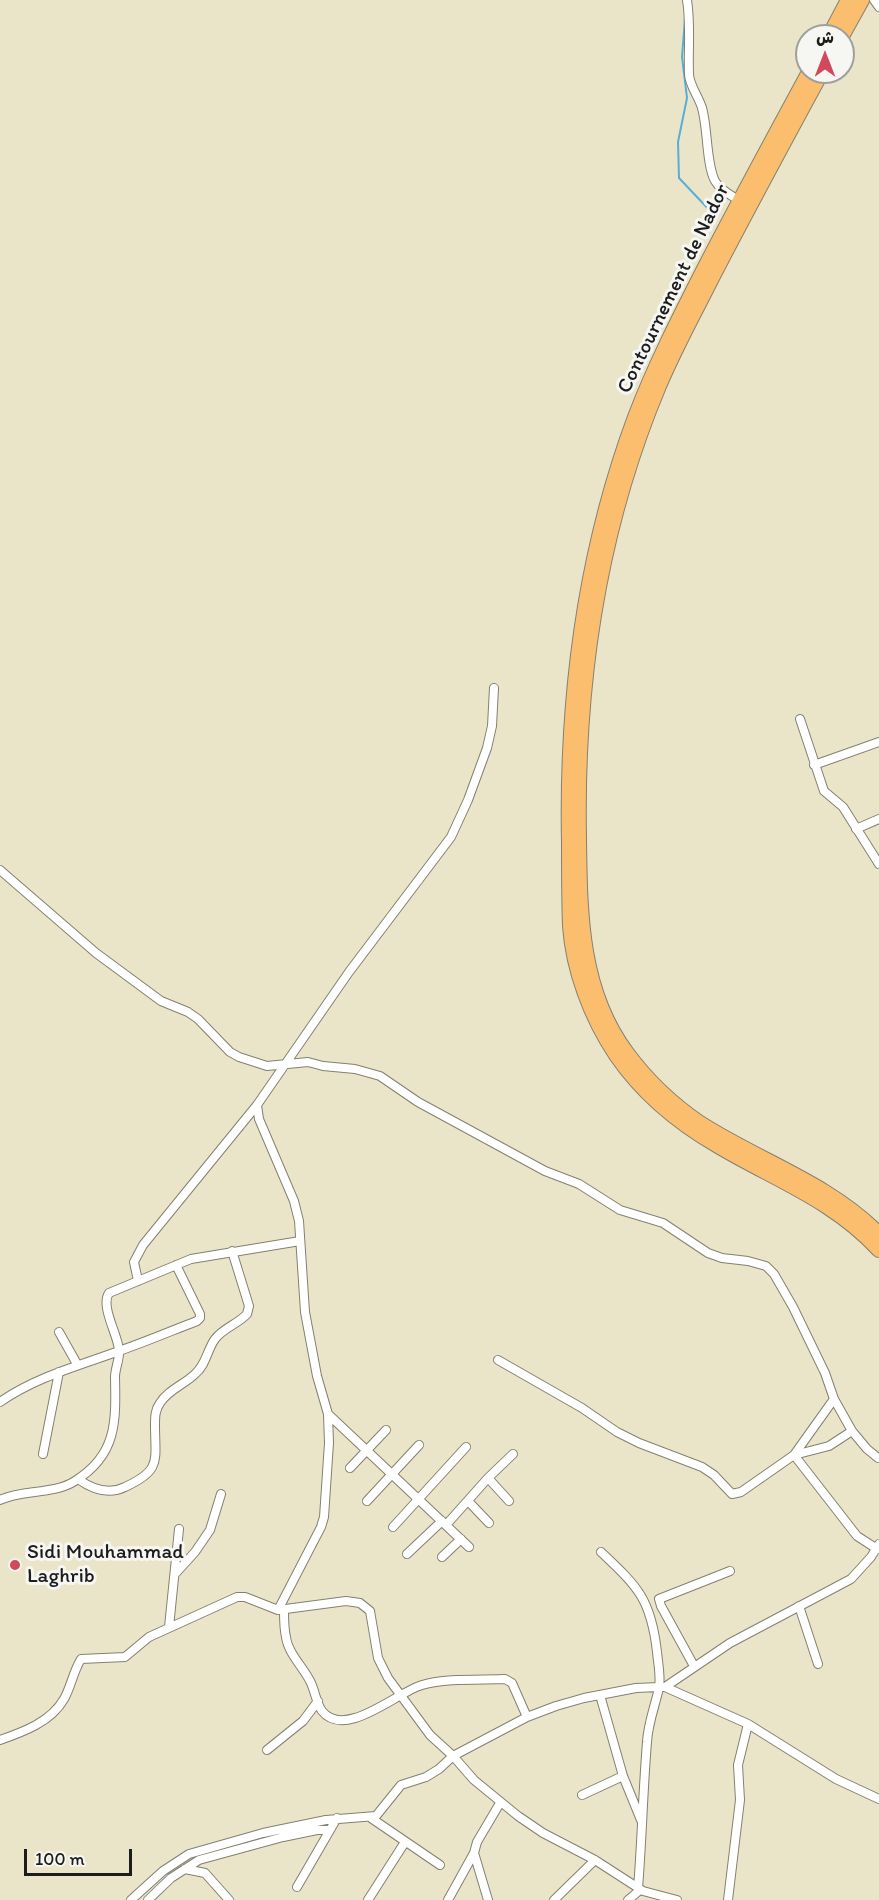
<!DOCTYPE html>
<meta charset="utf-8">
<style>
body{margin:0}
#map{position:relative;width:879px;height:1900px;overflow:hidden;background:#eae5c8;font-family:Itim,"Playpen Sans Arabic",sans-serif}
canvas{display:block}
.north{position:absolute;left:795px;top:24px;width:60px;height:60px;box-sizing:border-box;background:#f6f6f2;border:2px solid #9f9f9c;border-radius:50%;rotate:0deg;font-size:16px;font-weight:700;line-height:24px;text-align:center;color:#1c1c1c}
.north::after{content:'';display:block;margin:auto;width:21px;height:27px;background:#d1495b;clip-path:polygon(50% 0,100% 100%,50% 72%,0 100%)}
.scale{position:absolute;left:24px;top:1849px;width:108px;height:27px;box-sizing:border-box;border:3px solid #1c1c1c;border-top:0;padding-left:8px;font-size:18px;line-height:21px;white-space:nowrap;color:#1c1c1c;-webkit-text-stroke:4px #f6f6f2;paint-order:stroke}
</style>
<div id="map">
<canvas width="879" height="1900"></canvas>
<div class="north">ش</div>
<div class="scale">100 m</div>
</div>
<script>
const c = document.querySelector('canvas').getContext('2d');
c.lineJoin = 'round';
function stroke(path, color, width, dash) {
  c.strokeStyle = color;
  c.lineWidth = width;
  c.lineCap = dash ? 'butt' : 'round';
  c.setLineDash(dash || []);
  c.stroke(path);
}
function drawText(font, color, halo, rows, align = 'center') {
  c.font = font + ' Itim,sans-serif';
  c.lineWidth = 6;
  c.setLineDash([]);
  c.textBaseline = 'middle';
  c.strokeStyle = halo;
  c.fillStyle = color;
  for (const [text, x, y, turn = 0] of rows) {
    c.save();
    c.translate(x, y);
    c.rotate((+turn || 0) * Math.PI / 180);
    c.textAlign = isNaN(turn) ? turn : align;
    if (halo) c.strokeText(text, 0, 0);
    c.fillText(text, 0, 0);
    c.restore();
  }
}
const stream = new Path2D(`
 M685,18L682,57L687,98L678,142L679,178L715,216`);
const minor = new Path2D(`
 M687,0C691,25 688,49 689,74C689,85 699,97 702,108C708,128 706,164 715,181C720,190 731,195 740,201
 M874,0L879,7
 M800,719L824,791L843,807L879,864
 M814,765L879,742
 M856,829L879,819
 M0,870L96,953L161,1001L188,1012L198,1019L230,1052L239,1057L267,1066L308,1062L323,1066L355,1069L380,1076L418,1102L545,1171L579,1184L620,1210L663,1223L708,1253L722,1258L748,1261L766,1266L774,1274L793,1307L825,1373L834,1399L852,1431L867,1449L878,1458
 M138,1281L134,1262L143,1245L257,1105
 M59,1332L77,1364
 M498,1360L582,1408L617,1432L639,1443L702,1467L714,1475L732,1494L741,1492L794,1455L829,1446L852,1431
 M834,1399L794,1455L857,1536L877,1549
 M0,1402C36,1377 78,1366 119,1351C145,1342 171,1331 197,1321L200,1318V1314L176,1265
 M328,1414L469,1547
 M43,1454L59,1372
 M350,1468L386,1430
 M488,1478L509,1501
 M78,1479C92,1489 109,1495 125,1487C162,1470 155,1461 155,1425C155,1417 155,1410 160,1403C168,1390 185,1384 195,1374C206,1365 207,1350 215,1339C223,1328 238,1324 247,1314L249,1306L232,1251
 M0,1500C23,1489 53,1495 75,1481C117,1455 116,1422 115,1377C115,1368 120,1359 119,1350C118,1335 100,1306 109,1293L191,1259L300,1241
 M367,1501L419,1445
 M468,1501L489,1523
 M446,1525L488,1478L513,1454
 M393,1527L466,1447
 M601,1552C638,1587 651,1599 657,1652C658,1663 661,1677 659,1688C655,1706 648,1723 647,1742C643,1790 642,1839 638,1888
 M407,1554L442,1521
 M442,1557L461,1539
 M175,1574L195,1552L210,1530L221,1494
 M799,1606L818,1664
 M278,1610L321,1527L324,1517L329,1443L328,1414L317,1376L305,1312L299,1221L294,1201L259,1119L257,1105L349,972L451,837L468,800L487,748L492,726L494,688
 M284,1610C284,1619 284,1629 286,1637C288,1653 303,1667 310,1681C315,1690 316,1703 322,1711C345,1740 397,1692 422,1685C446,1678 479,1680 505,1679L512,1683L527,1717
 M169,1627L179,1529
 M694,1666L661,1606L659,1599L730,1571
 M665,1687L730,1643L851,1579L871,1557L879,1544
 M600,1695L623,1776L641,1820
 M0,1740C23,1732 51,1722 64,1699C71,1687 73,1672 81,1659L125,1657L149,1637L237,1597H245L278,1610L346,1601L360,1603L370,1611L378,1658L388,1678L430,1735L453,1756L474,1780L518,1816L543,1833L595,1860L643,1891L677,1900
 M267,1750L303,1721L318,1701
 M582,1795L623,1776
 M371,1818L440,1865
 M185,1869L205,1873L229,1900
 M297,1887L330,1830
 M131,1900L163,1871L189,1854L263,1833L326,1820L376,1816L401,1785L426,1777L439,1769L453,1756L527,1717L556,1706L584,1698L636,1688L659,1687H665L748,1724L836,1779L879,1799
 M148,1900L171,1878L199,1860L283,1837L317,1830H330L337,1818
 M368,1900L405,1842
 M448,1900L474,1853
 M488,1900L474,1853L477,1842L500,1803
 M554,1900L595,1860
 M628,1900L640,1890
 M728,1900L740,1800L738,1765L748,1724`);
const trunk = new Path2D(`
 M829,36L848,0
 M842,36L862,0
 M809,72C774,137 739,201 705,267C680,316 655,365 635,417C584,554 566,698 569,843C569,871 569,899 570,926C573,970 591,1018 616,1055C642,1093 678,1123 718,1146C775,1180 833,1200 879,1250
 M822,72C785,140 749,207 713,276C695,312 675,348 659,386C599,529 576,683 579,838C580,913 580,990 627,1053C647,1080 672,1104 700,1123C759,1161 829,1183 879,1234`);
const markers = [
 [15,1565,6,"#d1495b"]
];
const streetNames = [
 ["Contournement de Nador",674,289,-64]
];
const poiNames = [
 ["Sidi Mouhammad",27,1553],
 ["Laghrib",27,1577]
];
stroke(stream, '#5aaed6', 2);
stroke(minor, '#838072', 10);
stroke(trunk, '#838072', 16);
stroke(minor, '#fff', 8);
stroke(trunk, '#fabe6e', 14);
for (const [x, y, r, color] of markers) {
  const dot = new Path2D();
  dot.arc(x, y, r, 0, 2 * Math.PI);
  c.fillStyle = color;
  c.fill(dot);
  stroke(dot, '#f6f6f2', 2);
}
drawText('21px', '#1c1c1c', '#f6f6f2', streetNames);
drawText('21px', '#1c1c1c', '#f6f6f2', poiNames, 'left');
</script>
